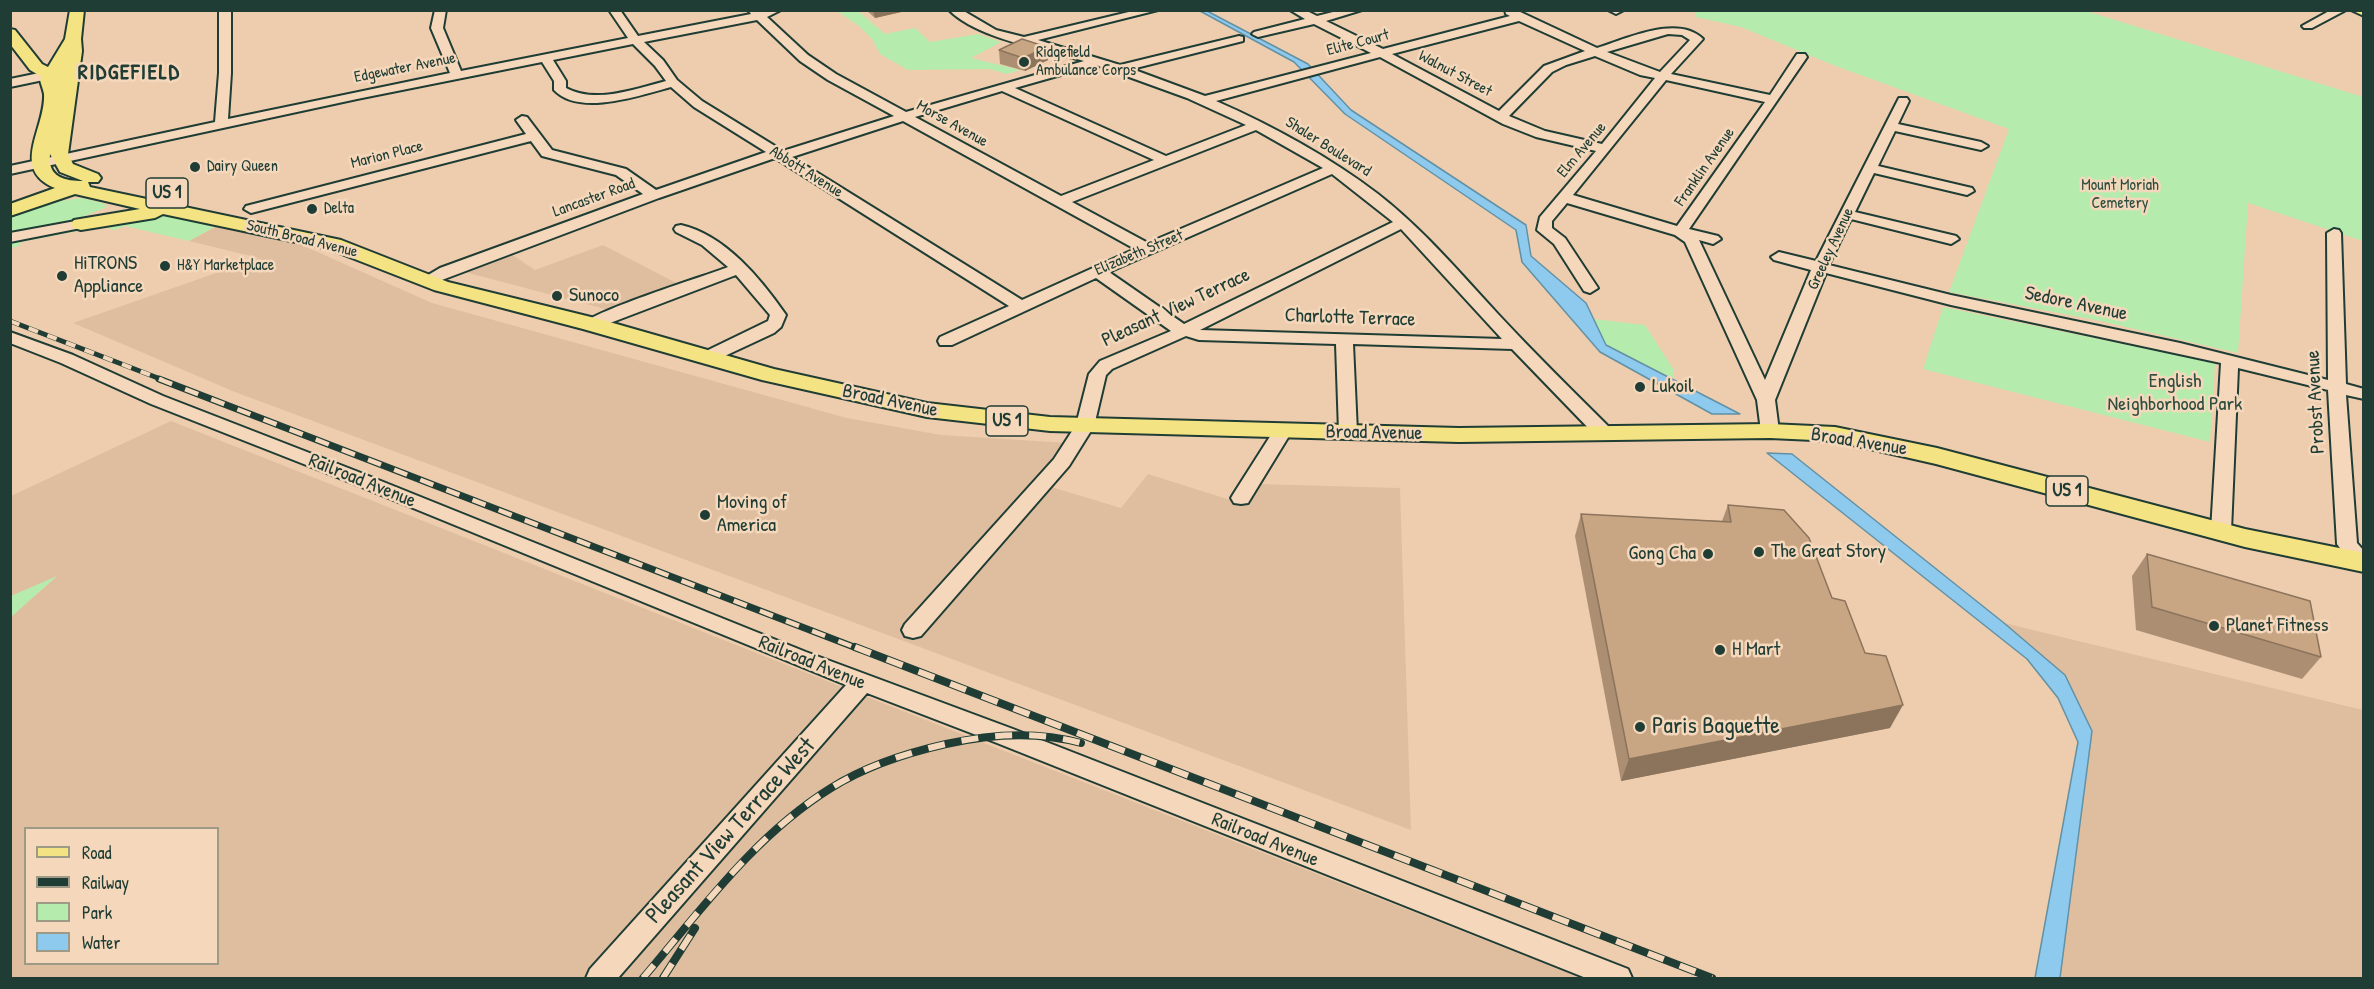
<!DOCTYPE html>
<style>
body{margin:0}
#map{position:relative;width:2374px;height:989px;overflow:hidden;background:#eecdae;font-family:"Patrick Hand",sans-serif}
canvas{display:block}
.frame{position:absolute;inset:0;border:12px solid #1f3d34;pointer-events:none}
.legend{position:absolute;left:24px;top:827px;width:195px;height:138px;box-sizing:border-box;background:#f5d8bb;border:2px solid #9f9a85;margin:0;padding:8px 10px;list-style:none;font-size:18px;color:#1f3d34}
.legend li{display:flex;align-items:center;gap:12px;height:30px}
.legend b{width:30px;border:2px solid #9f9a85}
</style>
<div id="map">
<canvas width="2374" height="989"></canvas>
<div class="frame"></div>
<ul class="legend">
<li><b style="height:8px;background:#f4e382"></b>Road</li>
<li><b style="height:8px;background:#1f3d34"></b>Railway</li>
<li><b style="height:16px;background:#b5ecae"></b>Park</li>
<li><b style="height:16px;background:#8ec9ee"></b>Water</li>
</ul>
</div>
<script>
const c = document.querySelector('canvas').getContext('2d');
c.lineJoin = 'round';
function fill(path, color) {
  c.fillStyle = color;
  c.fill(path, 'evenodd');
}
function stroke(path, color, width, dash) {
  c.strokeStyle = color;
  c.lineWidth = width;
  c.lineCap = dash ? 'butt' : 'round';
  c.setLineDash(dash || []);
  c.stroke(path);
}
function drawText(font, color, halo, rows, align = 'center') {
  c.font = font + ' "Patrick Hand",sans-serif';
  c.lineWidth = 5;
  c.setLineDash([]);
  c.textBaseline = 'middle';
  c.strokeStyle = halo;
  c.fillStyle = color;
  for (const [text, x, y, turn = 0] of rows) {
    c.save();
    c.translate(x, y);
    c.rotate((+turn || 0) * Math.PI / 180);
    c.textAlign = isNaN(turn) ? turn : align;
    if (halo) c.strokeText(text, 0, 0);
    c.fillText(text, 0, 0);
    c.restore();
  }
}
const built = new Path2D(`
 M219,225L293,241L432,303L847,418L941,435L1069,443L1035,482L1121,508L1148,474L1243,504L1257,484L1400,488L1411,830L235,392L73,323L259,258L189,241Z
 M603,245L686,288L620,313L461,271L504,249L535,270Z
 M171,421L865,696L1581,978H11L10,617L55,578L11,596V496ZM26,828H218V964H26Z
 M2004,623L2363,710V978H2060L2092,731Z`);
const green = new Path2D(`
 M837,11H858L885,34L915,28L930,42L978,34L1001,42L971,58L1020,70L1007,74L989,69L908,70L880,54L872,39L859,26Z
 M1694,11H2086L2363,97V241L2248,203L2238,353L2096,320L1949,292L2009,129L1833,65L1741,27L1696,17Z
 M81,198L103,203L107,207L75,220L11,232V216L61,201Z
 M150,215H169L218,225L189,241L125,226L114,230L110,229L109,225L21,242L19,246L11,248V241Z
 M1943,307L2215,363L2210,442L1923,369Z
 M1594,319L1645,325L1674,370V379L1606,345Z
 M57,576L11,617V596Z`);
const water = new Path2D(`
 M1200,11H1207L1308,64L1351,110L1526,225L1531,256L1586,303L1606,345L1740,414H1712L1600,352L1522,262L1516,230L1345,114L1294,62Z
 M1767,453L1792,454L2004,623L2065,675L2092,731L2060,978H2035L2078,742L2058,698L2027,659Z`);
const minor = new Path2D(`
 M219,10H231V73L228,119L450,73L431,28L435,10H446L443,28L461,71L628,38L609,10H620L638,36L751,14L748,10H781L767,17L808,55L836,74L906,112L1084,61C1044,49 978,39 949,10H962L996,30L1024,37L1137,10H1158L1038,40L1120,65L1239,36L1243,37V41L1132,69L1205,96L1371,53L1314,24L1258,37L1252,34L1254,32L1305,19L1290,10H1305L1317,16L1341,10H1362L1326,21L1383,49L1510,16L1506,14L1505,10H1516L1597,48C1626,39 1678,14 1703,39L1671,74L1770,95L1797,54H1805L1807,57L1689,229L1718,236L1721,239L1713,244L1699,240L1765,380L1811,270L1774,260L1771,257L1779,252L1816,261L1899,98H1907L1909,101L1898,124L1981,142L1988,146L1981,150L1895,131L1878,166L1972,188L1974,191L1967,195L1874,173L1855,212L1956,236L1959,239L1951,244L1851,219L1829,265L1951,295L2180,343L2328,380L2327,233L2334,229L2339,230L2341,233L2346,384L2364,389V399L2346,395L2357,543L2364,551V569L2354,568L2337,544L2328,390L2238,368L2231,531L2228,536L2221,538L2214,536L2211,531L2221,363L1951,305L1826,273L1775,400L1779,431L1777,435H1763L1761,431L1757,400L1685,242L1675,235L1567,203L1552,221V228L1565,238L1598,288L1590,293L1584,291L1554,244L1537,230L1540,217L1596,151L1536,137L1503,124L1380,57L1216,101C1273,126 1328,156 1378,194C1422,228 1459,272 1497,313C1534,353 1573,391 1612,430L1614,434L1612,438H1598L1512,349L1353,344L1357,432L1355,436H1341L1339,432L1336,344L1199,340L1186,336L1112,369L1106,375L1094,426L1069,466L921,636L913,638L905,636L902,630L905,624L1054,459L1076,425L1089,374L1100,361L1171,331L1096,278L952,345H940L938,341L940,337L1009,306L775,158L659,198L426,286L418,281L440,268L643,194L616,175L542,156L531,141L251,213L244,209L246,206L526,134L516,120L522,116L527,117L552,150L626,169L656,190L766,152L694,107L671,87C641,95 579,117 554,90V81L542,62L357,99L10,174V166L215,122L219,73ZM757,20L800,61L828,80L894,116L783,151L702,101L677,80L663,60L644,42ZM1519,21L1585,51L1544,66L1499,111L1392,54ZM1668,34L1682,35L1690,40L1660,72L1607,52ZM633,44L655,66L666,81C635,89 596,104 566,88V81L553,60ZM1595,56L1640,75L1655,78L1602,144L1545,131L1509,116L1552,72L1566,65ZM1096,65L1187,98L1246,125L1166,156L1015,88ZM1666,80L1765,102L1677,226L1573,195ZM1002,91L1154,160L1061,196L915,117ZM903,121L1135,249L1022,300L792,157ZM1256,130L1323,168L1148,243L1072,202ZM1332,174L1393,222L1184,324L1109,272ZM1401,229L1502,339L1200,330Z
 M1608,10H1621L1622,11L1616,14Z
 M2331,10H2346L2312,28H2304L2302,26Z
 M49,71L55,75L53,78L10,87V79Z
 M81,220L86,221L88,224L86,227L10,242V233Z
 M681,225C725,235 761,279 786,315L781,327L774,333L714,361H702L699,357L702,353L768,321L770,315L736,275L597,328H585L583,324C593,311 705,276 728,267L702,245L676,232L674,229L676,226Z
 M10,332L73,355L163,396L361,473L806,652L1013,729L1628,969L1632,978H1586L997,743L867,693L618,978H586L590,969L846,685L347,481L151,404L61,363L10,343Z
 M1283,425L1290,427L1292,431L1248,503L1241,504L1234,503L1231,498L1234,493L1276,427Z`);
const major = new Path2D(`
 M70,10H84L81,39L82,51L68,154L73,164L98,174L101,178L98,182H88L90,187L341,240L448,282L599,319L774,369L927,403L1050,417L1459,428L1770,424L1835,427L1937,448L2245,529L2364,553V572L2245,547L1936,464L1835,441L1770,438L1459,442L1050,431L927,417L762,380L583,329L434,290L329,249L163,214L155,218L81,230L74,228L71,224L74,220L140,209L75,194L10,216V204L55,188C9,169 46,128 44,94C43,89 41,84 40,80L42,77L30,70L10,44V29L15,30L42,64L48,67L65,39ZM50,154L60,172L83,181C66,181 47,178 50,154Z
 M2351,10H2364V16Z`);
const railFar2 = new Path2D(`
 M10,321L163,380`);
const railFar1 = new Path2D(`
 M159,379L859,649`);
const rail = new Path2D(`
 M855,647L1712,978
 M643,978C701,910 755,835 831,788C866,766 906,753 946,744C990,734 1037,731 1081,743
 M663,978L695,928`);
const wall = new Path2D(`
 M866,10H910L875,18Z
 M1047,47L1048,60L1025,71L1000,64L999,50Z
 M1728,505L1832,598L1890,728L1621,781L1575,536L1581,514L1722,521Z
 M2147,554L2321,657L2302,679L2136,630L2132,576Z`);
const shadedWall = new Path2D(`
 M873,10H910L875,18Z
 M1047,47L1048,60L1025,71L1023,58Z
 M1903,705L1890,728L1621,781L1629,759Z`);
const building = new Path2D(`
 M1022,39L1047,47L1023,58L999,50Z
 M1728,505L1784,510L1809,538L1832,598L1845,601L1865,653L1886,656L1903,705L1629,759L1581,514L1731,522Z
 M2147,554L2310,601L2321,657L2152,607Z`);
const markers = [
 [1024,62,6,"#1f3d34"],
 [195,167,6,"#1f3d34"],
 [312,209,6,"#1f3d34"],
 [165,266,6,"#1f3d34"],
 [62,276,6,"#1f3d34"],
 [557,296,6,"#1f3d34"],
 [1640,387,6,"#1f3d34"],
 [705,515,6,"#1f3d34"],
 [1759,552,6,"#1f3d34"],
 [1708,554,6,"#1f3d34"],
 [2214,626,6,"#1f3d34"],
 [1720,650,6,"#1f3d34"],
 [1640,727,6,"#1f3d34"]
];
const farStreetnames = [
 ["Elite Court",1358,43,-15],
 ["Edgewater Avenue",405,68,-11],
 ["Walnut Street",1455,74,28],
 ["Morse Avenue",952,124,29],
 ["Shaler Boulevard",1328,147,32],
 ["Elm Avenue",1582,150,-50],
 ["Marion Place",387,155,-14],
 ["Franklin Avenue",1705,167,-55],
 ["Abbott Avenue",806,172,32],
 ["Lancaster Road",594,198,-20],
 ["South Broad Avenue",302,239,14],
 ["Greeley Avenue",1831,249,-65],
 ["Elizabeth Street",1139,253,-23]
];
const farPoinames = [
 ["Ridgefield",1036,53],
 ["Ambulance Corps",1036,71],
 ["Dairy Queen",207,167],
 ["Delta",324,209],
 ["H&Y Marketplace",177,266]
];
const farParknames = [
 ["Mount Moriah",2120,186],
 ["Cemetery",2120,204]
];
const shields = [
 [167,193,42],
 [1007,421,42],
 [2067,491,42]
];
const shieldNames = [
 ["US 1",167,193],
 ["US 1",1007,421],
 ["US 1",2067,491]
];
const poiNames = [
 ["HiTRONS",74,264],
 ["Appliance",74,287],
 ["Sunoco",569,296],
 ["Lukoil",1652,387],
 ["Moving of",717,503],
 ["America",717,526],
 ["The Great Story",1771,552],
 ["Gong Cha",1696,554,"right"],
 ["Planet Fitness",2226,626],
 ["H Mart",1732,650]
];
const streetNames = [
 ["Sedore Avenue",2076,304,12],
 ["Pleasant View Terrace",1176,308,-25],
 ["Charlotte Terrace",1350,318,2],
 ["Broad Avenue",890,401,12],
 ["Probst Avenue",2316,402,-93],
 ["Broad Avenue",1374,433,1],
 ["Broad Avenue",1859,442,9],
 ["Railroad Avenue",362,481,22],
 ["Railroad Avenue",812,663,22],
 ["Railroad Avenue",1265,840,22]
];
const parkNames = [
 ["English",2175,382],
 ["Neighborhood Park",2175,405]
];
const farDistrictnames = [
 ["RIDGEFIELD",129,73]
];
const nearPoinames = [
 ["Paris Baguette",1652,727]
];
const nearStreetnames = [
 ["Pleasant View Terrace West",731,831,-48]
];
fill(built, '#dfbe9f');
fill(green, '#b5ecae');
fill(water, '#8ec9ee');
stroke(water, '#6291a4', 1.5);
stroke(minor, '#1f3d34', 4);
stroke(major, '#1f3d34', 4);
fill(minor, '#f5d8bb');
fill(major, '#f4e382');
stroke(railFar2, '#1f3d34', 5);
stroke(railFar1, '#1f3d34', 7);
stroke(rail, '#1f3d34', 8);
stroke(railFar2, '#f5d8bb', 4, [10]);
stroke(railFar1, '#f5d8bb', 4.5, [14]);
stroke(rail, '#f5d8bb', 6, [17]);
fill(wall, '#ac8f72');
fill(shadedWall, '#8c745c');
fill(building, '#c8a684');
stroke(building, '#8c745c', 1.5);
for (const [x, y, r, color] of markers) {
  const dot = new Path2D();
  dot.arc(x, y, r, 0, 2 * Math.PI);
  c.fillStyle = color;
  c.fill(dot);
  stroke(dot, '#f5d8bb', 2);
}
drawText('16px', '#1f3d34', '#f5d8bb', farStreetnames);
drawText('16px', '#1f3d34', '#f5d8bb', farPoinames, 'left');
drawText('16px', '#2e4e40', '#f5d8bb', farParknames);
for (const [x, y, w] of shields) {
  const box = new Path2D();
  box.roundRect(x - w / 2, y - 15, w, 30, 4.5);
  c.fillStyle = '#f5d8bb';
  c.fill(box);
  stroke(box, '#1f3d34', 1.5);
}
drawText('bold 18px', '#1f3d34', null, shieldNames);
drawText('20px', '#1f3d34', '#f5d8bb', poiNames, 'left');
drawText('20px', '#1f3d34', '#f5d8bb', streetNames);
drawText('20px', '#2e4e40', '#f5d8bb', parkNames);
c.letterSpacing = '1.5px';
drawText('bold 22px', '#1f3d34', '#f5d8bb', farDistrictnames);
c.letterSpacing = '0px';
drawText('24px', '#1f3d34', '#f5d8bb', nearPoinames, 'left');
drawText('24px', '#1f3d34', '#f5d8bb', nearStreetnames);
</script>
